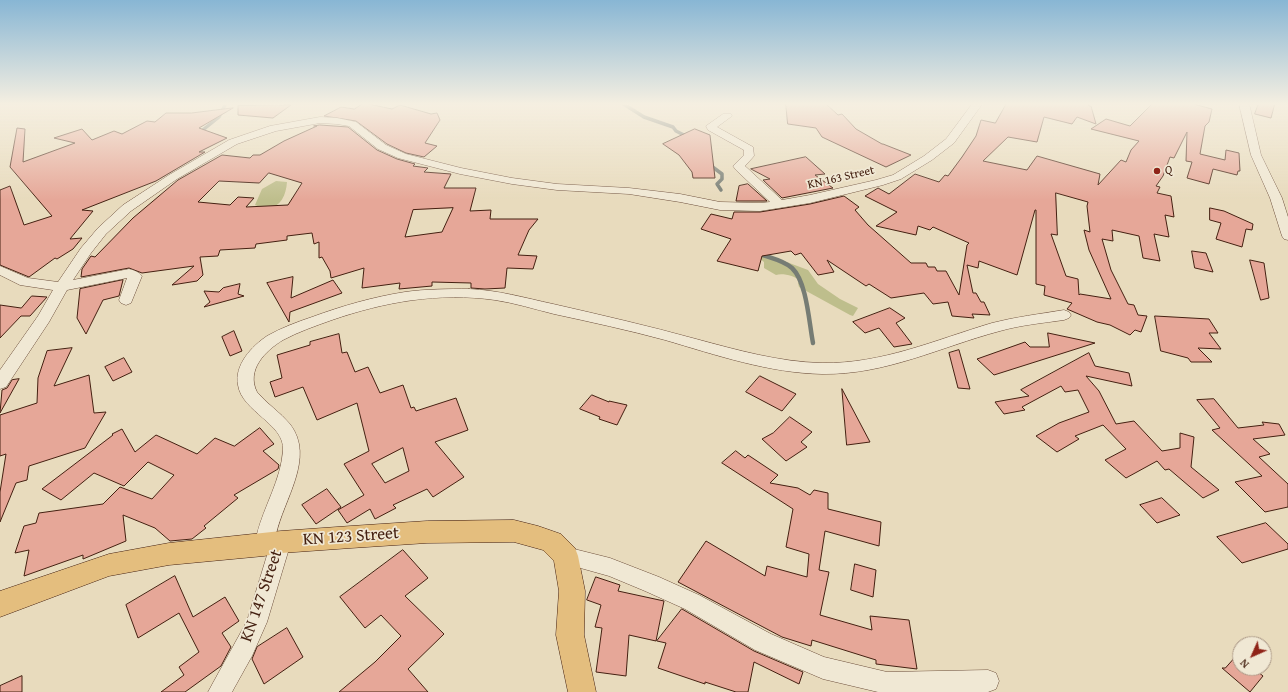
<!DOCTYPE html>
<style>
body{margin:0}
#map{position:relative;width:1288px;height:692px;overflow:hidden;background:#e8dbbd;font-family:"Gentium Book Plus",serif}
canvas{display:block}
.north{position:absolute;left:1232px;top:636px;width:40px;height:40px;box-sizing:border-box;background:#f0e8d4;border:1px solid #ab9886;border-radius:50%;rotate:225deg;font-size:11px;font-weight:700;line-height:16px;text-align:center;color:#442011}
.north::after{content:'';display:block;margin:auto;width:14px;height:18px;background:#8f2418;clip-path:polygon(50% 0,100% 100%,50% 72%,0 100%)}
</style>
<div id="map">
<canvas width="1288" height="692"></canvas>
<div class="north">N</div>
</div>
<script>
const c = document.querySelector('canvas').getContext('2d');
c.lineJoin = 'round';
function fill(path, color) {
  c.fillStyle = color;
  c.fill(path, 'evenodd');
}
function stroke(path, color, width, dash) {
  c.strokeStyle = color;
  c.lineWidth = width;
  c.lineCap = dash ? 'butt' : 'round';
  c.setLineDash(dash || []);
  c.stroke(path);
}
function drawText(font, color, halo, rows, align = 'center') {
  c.font = font + ' "Gentium Book Plus",serif';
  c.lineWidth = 3.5;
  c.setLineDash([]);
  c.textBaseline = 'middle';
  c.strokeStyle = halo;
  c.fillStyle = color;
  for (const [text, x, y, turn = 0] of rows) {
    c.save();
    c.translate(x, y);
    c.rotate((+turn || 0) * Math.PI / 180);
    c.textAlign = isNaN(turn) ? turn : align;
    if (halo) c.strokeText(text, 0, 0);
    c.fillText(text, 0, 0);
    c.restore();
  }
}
const green = new Path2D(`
 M276,181L287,182C286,196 281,205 268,210L255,205L262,189Z
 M760,252L808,270L818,284L840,299L858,308L853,316L850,315L799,287L798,283L800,281C795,276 783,273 776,275L764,268V262L758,257Z`);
const streamFar1 = new Path2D(`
 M622,103L644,117L673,127L676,131L688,137
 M199,133L219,117L226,103
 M710,165L722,174V179L717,184L721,190`);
const stream = new Path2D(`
 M760,254C770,258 783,260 792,268C807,282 809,323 813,343`);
const building = new Path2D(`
 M364,103L392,109L400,105L431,114L437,113L440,120L425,143L437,146L424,157L406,153L387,144L356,121L324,116L341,107L354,109Z
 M786,103H825L838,115L842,114L856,129L882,144H883L911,155L886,167L822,137L816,128L788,124Z
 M1007,103H1088L1089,106H1091L1096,124L1077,117L1072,124L1044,117L1037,142L1008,137L983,161L1027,170L1037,156L1100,174L1098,185L1121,160L1126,162L1131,150L1139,141L1091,129L1106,119L1130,126L1153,103H1190L1212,109L1209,122L1205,126L1200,154L1225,160L1226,150L1239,153L1240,171H1238L1237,175L1213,169L1209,184L1187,178L1192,162L1186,161L1187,132L1174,158L1170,157L1163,176L1156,186L1160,187L1157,193L1171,196L1174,217L1165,215L1169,237L1154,234L1160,261L1143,258L1139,236L1112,230L1113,241L1102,239L1111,270L1128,304L1134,305L1138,315L1147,316L1141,332L1135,330L1130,335L1110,325L1097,322L1067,309L1072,303L1044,295L1045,286L1036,284V210H1035L1017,275L979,261L978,268L967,265L973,293H976L981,302H984L990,315L972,314L974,318L952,316L948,302L933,304L924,293L891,298L869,284L866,286L827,260L834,272L818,275L801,253L795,255L791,251L762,256L758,271L717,261L731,239L701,229L711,214L732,219L734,212H760L810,204L844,196L859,207L855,210L868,225L911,263H926L928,267H935L937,271H946L959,295L967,245L969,243L933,227L930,230L918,226L916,235L876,226L897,212L865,196L878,188L889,194L915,174L939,182L945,175L948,176L962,157L976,136L981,120L995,123ZM1056,193L1088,202L1087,206L1090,232L1084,230L1089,250L1111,299L1080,294L1079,295L1078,279L1066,276L1051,234L1057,235Z
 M1259,103H1275L1271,118L1255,114Z
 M291,105L273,118L238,115V106Z
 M233,108L199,128L227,138L199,152H205L156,181L82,210L93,211L70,239L82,238L73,249L57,259L55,258L29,277L0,265V190L10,186L24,225L52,216L10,167L17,128L25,129L23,162L75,143L54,138L82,129L92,140L114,131L122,134L147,121L155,122L166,113H191Z
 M320,125L348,127L377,150L397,159L415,164L413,166L428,168L424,172L451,174L444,188H476L470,211L491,210L490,219H538L529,230L518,255L537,256L533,269L507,268L505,288L485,289L471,288V283L432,282V286L399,289L400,283L362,288L364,268L331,278L330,271L322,257L319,258V242L314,244L312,233L287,236V240L256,244L255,248L220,250L218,256L200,257L203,275L197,281L172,285L194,266L142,273L129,268L81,277L82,269L91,256L95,257L133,218L178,180L222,155L250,158L253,155H260L284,141L317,126H314ZM269,173L302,183L288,205L246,207L254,198L238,197L230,205L198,202L219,181L259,183ZM453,208L442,232L405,237L413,210Z
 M695,129L710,135L715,178H693L692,172L679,155L663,144Z
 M806,157L825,174L815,175L833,188L782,198L763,180L770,179L751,169Z
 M748,184L767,201H736L739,186Z
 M1210,208L1224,211L1253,224L1252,230L1246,229L1242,247L1216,239L1221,223L1210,220Z
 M1192,251L1206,253L1213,272L1195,268Z
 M1250,260L1264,263L1269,298L1261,300Z
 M293,277L291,298L333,280L342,293L290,312L289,322L267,283Z
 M123,280L119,296L103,300L86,334L77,318L80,289Z
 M240,284L238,294L244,296L204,307L210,302L204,291L219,292L223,288Z
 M32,296L47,297L30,316H21L0,338V305L21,308Z
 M890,308L905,318L896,323L912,344L894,347L879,328L865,333L853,322Z
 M1155,316L1209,319L1218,333H1209L1221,349L1198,348L1212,362H1191L1188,358L1161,351Z
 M234,331L242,351L230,356L222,337Z
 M1048,333L1095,343L994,375L977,359L1025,342L1030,347H1049Z
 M339,334L342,353L347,352L355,372L368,367L380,393L403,385L411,408L414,407L416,411L456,398L468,430L435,442L464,477L433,497L427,489L393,505L396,508L375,519L370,509L347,523L338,510L364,495L344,464L369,451L357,403L317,420L303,387L275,397L270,382L282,378L277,355L310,345V342ZM403,448L409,471L385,483L372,464Z
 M72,348L54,386L89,375L94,413L106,412L85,448L29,466L27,480L16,483L0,522V492L6,454L0,456V415L37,403L38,378L47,351Z
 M959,350L970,389L958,388L949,353Z
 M1089,353L1095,366L1129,373L1132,386L1086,376L1099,391L1116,424L1134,421L1162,451L1180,448V433L1194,437L1191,467L1219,490L1203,498L1169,469L1165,470L1157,461L1126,478L1105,460L1126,449L1103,425L1075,436L1079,439L1057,452L1036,436L1059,423L1089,412L1078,390L1065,392L1061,386L1022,407L1025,410L1004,414L995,402L1029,396L1021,390Z
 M124,358L132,372L113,381L105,367Z
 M760,376L796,394L782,411L746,392Z
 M19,379L0,413L2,390L7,388L12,380Z
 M842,389L870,442L847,445Z
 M592,395L609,402V401L627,405L617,425L599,419L600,417L580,409Z
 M1214,399L1238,428L1264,425L1262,422L1279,424L1285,435L1253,439L1270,454L1259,457L1288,484V507L1265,512L1235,482L1262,476L1212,430L1220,428L1197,400Z
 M790,417L812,432L801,442L807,447L786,461L762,439L773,433Z
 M260,428L274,444L263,451L279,465L278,469L234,495L238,498L204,526L206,528L192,539L170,541L155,528L123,515L126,541L83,559V555L24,576L29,550L15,553L24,526L36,523L39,513L103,504L120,487L152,499L174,475L148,462L124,486L94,473L61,500L42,489L113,435L112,434L122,429L135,452L156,435L197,454L215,438L234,446Z
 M736,451L745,458L748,455L778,475L770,483L798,488L810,495L814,490L828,493V509L881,522L879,546L825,531L819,570L829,572L820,615L872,630L870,616L909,620L917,669L876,664V660L812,640L811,646L782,637L678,582L706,541L765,576L767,566L807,577L809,554L786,547L793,509L722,463Z
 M327,489L341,507L316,524L302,505Z
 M1162,498L1180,515L1157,523L1140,505Z
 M1266,523L1288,544V549L1242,563L1217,537Z
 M403,550L428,578L405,596L444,634L408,669L428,692H339L375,662L401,636L381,615L365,628L340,597Z
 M855,564L876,570L873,597L851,590Z
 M175,576L193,617L225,597L239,621L222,633L231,647L221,666L185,692H161L184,675L179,667L199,652L179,613L138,638L126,605Z
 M596,577L620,585L618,591L664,601L656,641L629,635L626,676L596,672L602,628L595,627L601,605L587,600Z
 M682,609L754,651L803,672L799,684L754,662L748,692H736L705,682V684L658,668L666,643L657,641Z
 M287,628L303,657L264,684L252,659L257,647Z
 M1240,652V668H1253L1263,676L1250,692L1222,668H1225Z
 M22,676V692H0V686Z`);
const minor = new Path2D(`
 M973,103H983L954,143L932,160L901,179L883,185L810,203L760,211L720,210L680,202L629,194L557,190L512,184L460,174L398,158L378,149L349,126L337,124L320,123L276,131L237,144L177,179L131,211L106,234L91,253L73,280L129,269C134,270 139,272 142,276L131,303L126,305L121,303L119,300L127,278L67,290L49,322L6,387L0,389V370L38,316L53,290L20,285L0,275V266L28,278L58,282L81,248L98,228L123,205L169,175L229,140L270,126L320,117L337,118L356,122L386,145L406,154L461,168L512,178L557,184L629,188L680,194L720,202L760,203L770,202L736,170L733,166L744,155V150L708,130L706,126L723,114H731L732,116L717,127L753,147L754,156L745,166L782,200L810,195L876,180L893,175L924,156L946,139Z
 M1239,103H1249L1261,155L1282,198L1288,217V240L1284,239L1282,236L1270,198L1251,155Z
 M469,289C498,290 525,298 553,304C601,315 649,326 696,339C737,350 779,362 822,363C882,364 935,340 992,323C1015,317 1040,314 1064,310L1069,312L1071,315L1069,318L1064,320C1043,323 1021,325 1000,331C940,347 886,375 822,374C769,373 716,355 665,340C628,330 591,322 554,314C534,309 515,303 495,300C439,292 384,302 332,320C315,326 298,332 283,340C265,351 246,370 257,392C267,404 280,412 290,424C316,458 283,500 276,535L281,533L288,536L291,542L267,622L252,656L232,692H208L247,621L268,552L264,554L257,551C256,549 255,548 255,546C254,542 256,537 257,534C264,506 281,480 283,450C285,424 242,412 238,385C234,365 252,346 267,336C281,328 297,322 312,317C342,306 373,297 405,292C426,289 448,289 469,289Z
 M566,547L610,558L659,577L699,595L771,634L824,657L887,672L988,670L996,673L999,681L996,689L988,692H878L823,679L755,650L685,609L645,591L609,576L559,562L556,556L559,550Z`);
const major = new Path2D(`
 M514,520L538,526L561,534L575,548L578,556L585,591L584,635L596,692H568L556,635L559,591L554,561L543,550L514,542L427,543L351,548L281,553L264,556L169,565L109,576L0,617V591L109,554L169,543L281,531L351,526L427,521Z`);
const markers = [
 [1157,171,4,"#8f2418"]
];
const farPoinames = [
 ["Q",1165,171]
];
const farStreetnames = [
 ["KN 163 Street",841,178,-13]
];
const nearStreetnames = [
 ["KN 123 Street",351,537,-4],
 ["KN 147 Street",262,596,-71]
];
fill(green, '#bebe8c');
stroke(streamFar1, '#767c74', 3.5);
stroke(stream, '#767c74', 4.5);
fill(building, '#e6a798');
stroke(building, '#442011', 1);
stroke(minor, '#6d4f3c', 1);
stroke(major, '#442011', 1);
fill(minor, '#f0e8d4');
fill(major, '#e4be7e');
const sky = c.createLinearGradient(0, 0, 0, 200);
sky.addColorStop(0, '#88b6d4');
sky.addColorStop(0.52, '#f5efe1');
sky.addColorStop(1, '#f5efe100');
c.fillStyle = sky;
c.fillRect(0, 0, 1288, 200);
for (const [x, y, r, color] of markers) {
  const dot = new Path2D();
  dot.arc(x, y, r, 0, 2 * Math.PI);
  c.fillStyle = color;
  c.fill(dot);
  stroke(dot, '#f0e8d4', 1.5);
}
drawText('12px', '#442011', '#f0e8d4', farPoinames, 'left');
drawText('12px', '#442011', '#f0e8d4', farStreetnames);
drawText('17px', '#442011', '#f0e8d4', nearStreetnames);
</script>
